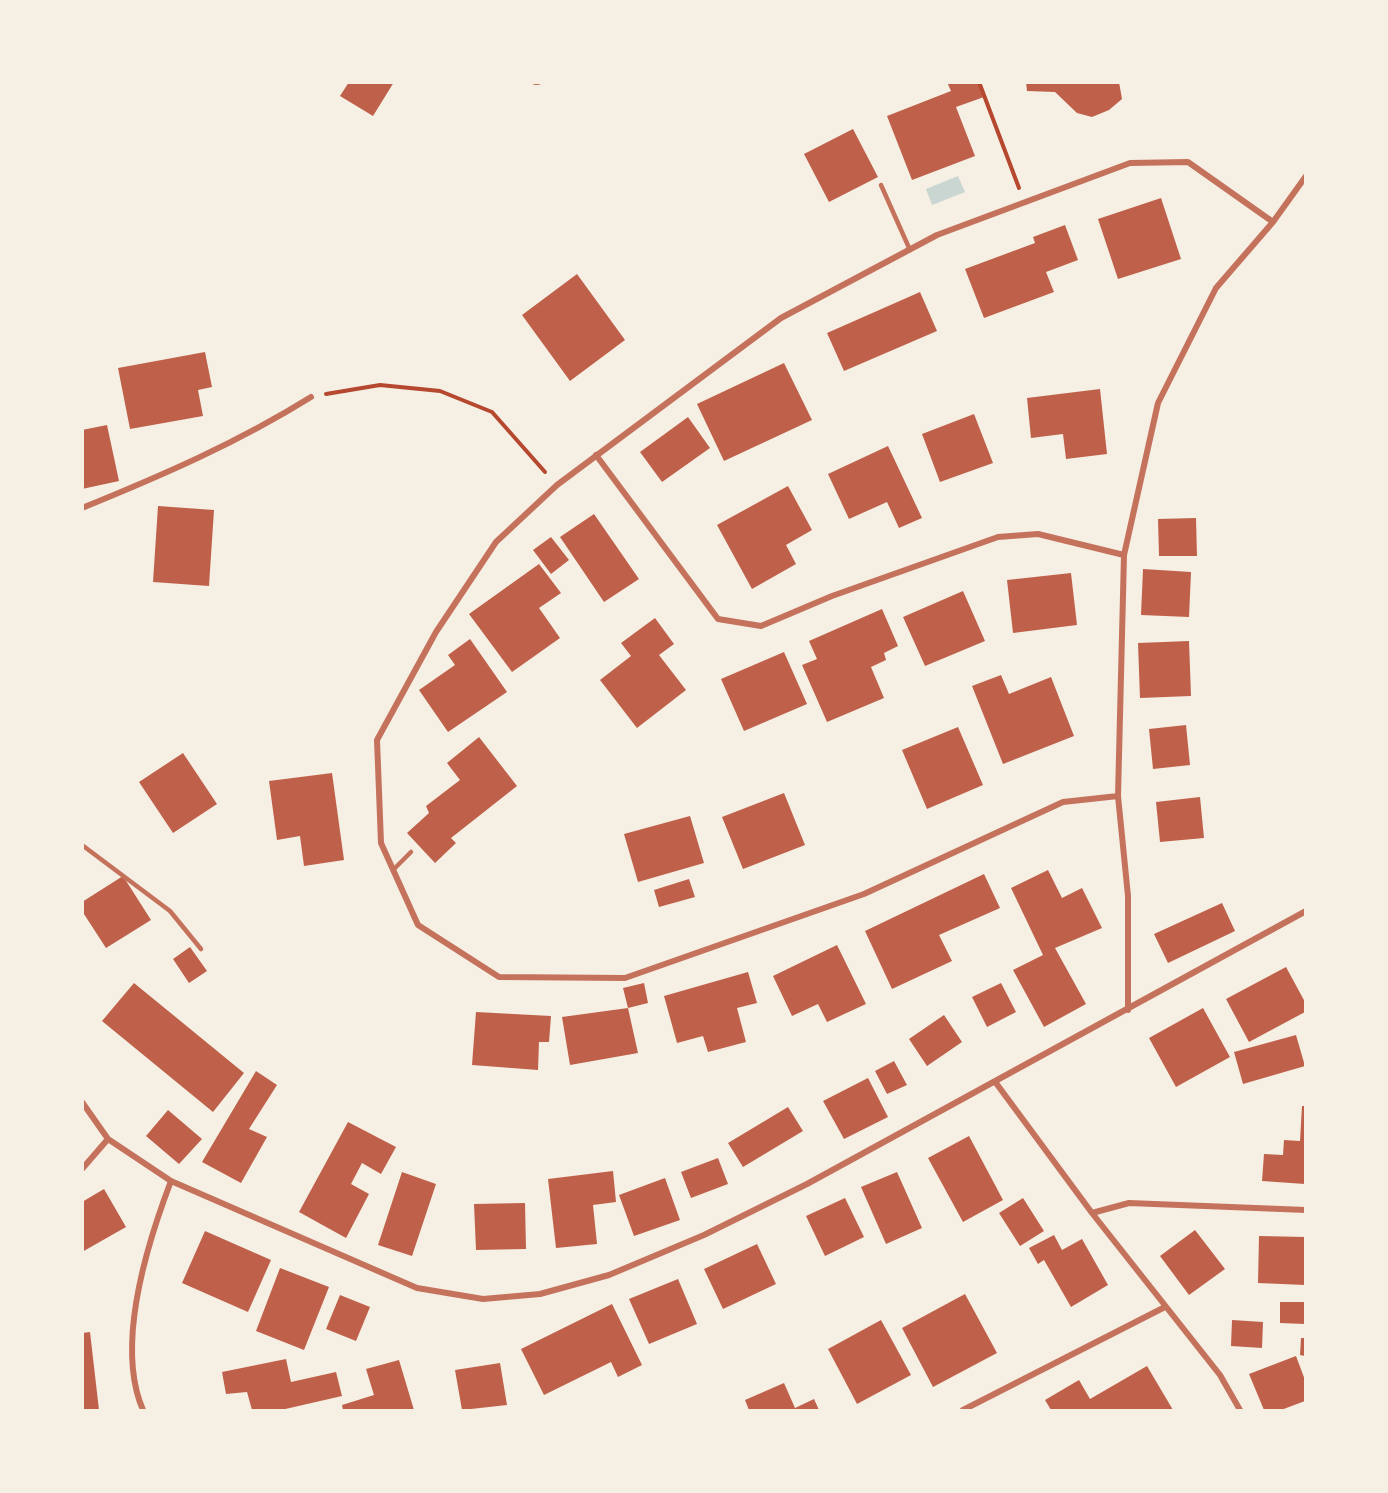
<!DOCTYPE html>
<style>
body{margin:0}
#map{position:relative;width:1388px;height:1493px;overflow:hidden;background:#f6efe4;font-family:Arial,sans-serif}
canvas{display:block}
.frame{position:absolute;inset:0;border:84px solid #f6efe4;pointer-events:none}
</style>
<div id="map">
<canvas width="1388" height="1493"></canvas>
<div class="frame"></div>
</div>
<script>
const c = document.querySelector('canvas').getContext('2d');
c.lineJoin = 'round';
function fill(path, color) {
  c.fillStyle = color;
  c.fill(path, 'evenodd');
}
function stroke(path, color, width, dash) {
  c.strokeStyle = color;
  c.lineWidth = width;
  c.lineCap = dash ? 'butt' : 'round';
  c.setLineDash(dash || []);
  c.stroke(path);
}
const water = new Path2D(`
 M958,176L965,192L932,205L926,189Z`);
const building = new Path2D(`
 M349,82H394L373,116L340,96Z
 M947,82H978L984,97L956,107L975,156L912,180L887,116L951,91Z
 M1026,82H1119L1122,99L1109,110L1092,117L1077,113L1055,92L1027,91Z
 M853,129L878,177L829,202L804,154Z
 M1161,198L1181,259L1118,279L1098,219Z
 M1065,225L1078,260L1046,272L1054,292L984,318L965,269L1035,243L1033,237Z
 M577,274L625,340L570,381L522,315Z
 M920,292L937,331L844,371L827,333Z
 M205,352L212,387L198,390L203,416L130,429L118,368Z
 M784,363L812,420L724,461L697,404Z
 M1100,389L1107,454L1066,459L1063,434L1031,438L1027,398Z
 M974,414L993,463L940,482L922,434Z
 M688,417L710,448L662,482L640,452Z
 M107,425L119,481L82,489V430Z
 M888,446L922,518L899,528L887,502L849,519L828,474Z
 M788,486L812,530L786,545L796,564L752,589L717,525Z
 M158,506L214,510L209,586L153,582Z
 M594,514L639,579L604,602L560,537Z
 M1196,518L1197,556H1159L1158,519Z
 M551,537L569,560L551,574L533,550Z
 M539,564L561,593L539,608L560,638L512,672L469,614Z
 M1143,569L1191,572L1189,617L1141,615Z
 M1071,573L1077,625L1013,633L1007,580Z
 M963,591L985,641L925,666L903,617Z
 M882,609L898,646L884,653L886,660L871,667L884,698L827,722L802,665L817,659L809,641Z
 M655,618L674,644L659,655L686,690L637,728L600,680L631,656L621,643Z
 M470,639L507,692L448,732L419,690L455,665L448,655Z
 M1189,641L1191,696L1140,698L1138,643Z
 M784,652L807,704L744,731L721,679Z
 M1001,675L1009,694L1051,677L1074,736L1003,764L972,686Z
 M1186,725L1190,765L1153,769L1149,729Z
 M958,727L983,785L927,809L902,750Z
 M479,737L517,786L451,838L456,843L435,863L407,833L429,813L426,806L460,780L447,763Z
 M183,753L217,804L173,833L139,782Z
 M332,773L344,860L304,866L300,836L277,840L269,781Z
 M784,793L805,845L743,869L722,817Z
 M1200,797L1204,838L1160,842L1156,802Z
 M690,816L704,863L638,882L624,834Z
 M1048,870L1062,898L1082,888L1102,928L1055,948L1086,1004L1044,1027L1013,970L1043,955L1011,888Z
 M984,874L1000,908L939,935L952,961L892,989L865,931Z
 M123,876L151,920L106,948L82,911V902Z
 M689,879L695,897L659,907L654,890Z
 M1222,903L1235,931L1168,963L1154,934Z
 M837,945L866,1004L827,1022L818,1004L792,1016L773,976Z
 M190,947L207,971L189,983L173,959Z
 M1286,967L1305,1002V1012L1249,1042L1226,999Z
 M748,972L757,1003L737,1008L746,1042L708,1052L703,1036L677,1043L664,996Z
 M134,983L244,1073L213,1112L102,1021Z
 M644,983L648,1003L628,1008L638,1053L570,1065L562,1017L628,1008L623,988Z
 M1001,983L1016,1012L987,1027L972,997Z
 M1203,1008L1230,1057L1176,1087L1149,1038Z
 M476,1012L551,1016L549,1042H539L538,1070L472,1065Z
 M944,1015L962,1042L927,1066L909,1039Z
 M1296,1035L1305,1066L1243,1084L1234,1052Z
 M894,1061L907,1085L887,1094L875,1071Z
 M256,1071L277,1085L249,1129L267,1137L241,1183L202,1162Z
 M868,1078L888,1117L844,1139L823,1101Z
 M1302,1106H1305V1184L1262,1181L1264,1154L1283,1155L1284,1140L1300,1141Z
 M788,1107L803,1131L743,1167L728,1143Z
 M168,1110L202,1139L179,1164L146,1136Z
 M348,1122L396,1147L381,1174L362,1163L351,1184L369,1194L346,1238L299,1212Z
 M969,1136L1003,1200L963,1222L928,1158Z
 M718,1158L728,1184L691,1198L681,1172Z
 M613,1171L616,1202L593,1205L597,1244L556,1248L548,1179Z
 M402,1172L436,1184L412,1256L378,1245Z
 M897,1172L922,1228L886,1244L861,1187Z
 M665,1178L680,1220L634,1236L619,1195Z
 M104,1189L126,1227L82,1252V1202Z
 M845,1198L864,1237L825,1256L806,1216Z
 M1023,1198L1044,1231L1020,1246L999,1213Z
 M525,1203L526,1249L476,1250L474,1204Z
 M1195,1230L1225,1269L1189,1295L1160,1256Z
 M205,1231L271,1260L248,1312L182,1283Z
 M1054,1235L1062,1250L1082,1239L1108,1285L1071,1307L1044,1260L1038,1264L1029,1248Z
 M1259,1236L1305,1237V1285L1258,1283Z
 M757,1244L776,1284L723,1309L704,1269Z
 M280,1268L329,1287L304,1350L256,1331Z
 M678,1279L697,1324L649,1344L629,1299Z
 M965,1294L997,1353L933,1387L902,1328Z
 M340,1295L370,1307L356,1341L326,1329Z
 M1280,1302H1305V1324L1280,1323Z
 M612,1304L642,1365L618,1377L611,1362L544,1395L521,1349Z
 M881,1320L911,1375L857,1404L828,1349Z
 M1232,1320L1263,1322L1262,1348L1231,1346Z
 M90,1332L99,1410H82V1333Z
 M1301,1338H1305V1356L1300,1355Z
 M1296,1356L1305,1380V1401L1281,1410H1264L1249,1374Z
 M286,1359L291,1382L336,1372L342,1396L281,1410H252L247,1392L226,1394L222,1372Z
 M399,1360L414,1410H343L342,1405L374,1395L366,1369Z
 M500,1363L507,1405L462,1410L455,1370Z
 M1147,1366L1173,1410H1051L1045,1400L1079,1380L1090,1399Z
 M784,1383L795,1408L814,1399L819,1410H749L745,1400Z`);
const path = new Path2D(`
 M979,82L1019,188
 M326,394L380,385L440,391L492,412L545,472`);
const service = new Path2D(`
 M881,185L910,250
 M82,845L170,911L201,949
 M393,870L411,852`);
const minor = new Path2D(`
 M535,82H538
 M596,455L718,619L761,626L832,596L998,537L1038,534L1124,555
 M82,508C163,475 237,443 311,397
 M1118,796L1063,802L864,894L625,978L499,977L418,925L381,843L377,740L436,632L496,542L557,485L781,318L937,235L1130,163L1188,162L1273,222
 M1128,1010V896L1118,796L1124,555L1158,403L1216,288L1273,222L1306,176
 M996,1083L1092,1213L1220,1375L1240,1410
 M82,1102L108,1139L171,1181L417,1288L483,1299L540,1294L609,1275L704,1235L807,1184L1306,911
 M82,1169L108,1139
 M1092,1213L1129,1203L1306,1210
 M143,1410C115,1346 147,1244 171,1181
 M963,1410L1165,1307`);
fill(water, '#c9d6d2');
fill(building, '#bf614a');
stroke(path, '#b5482f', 4);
stroke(service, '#c5725c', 4.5);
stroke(minor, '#c5725c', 6);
</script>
